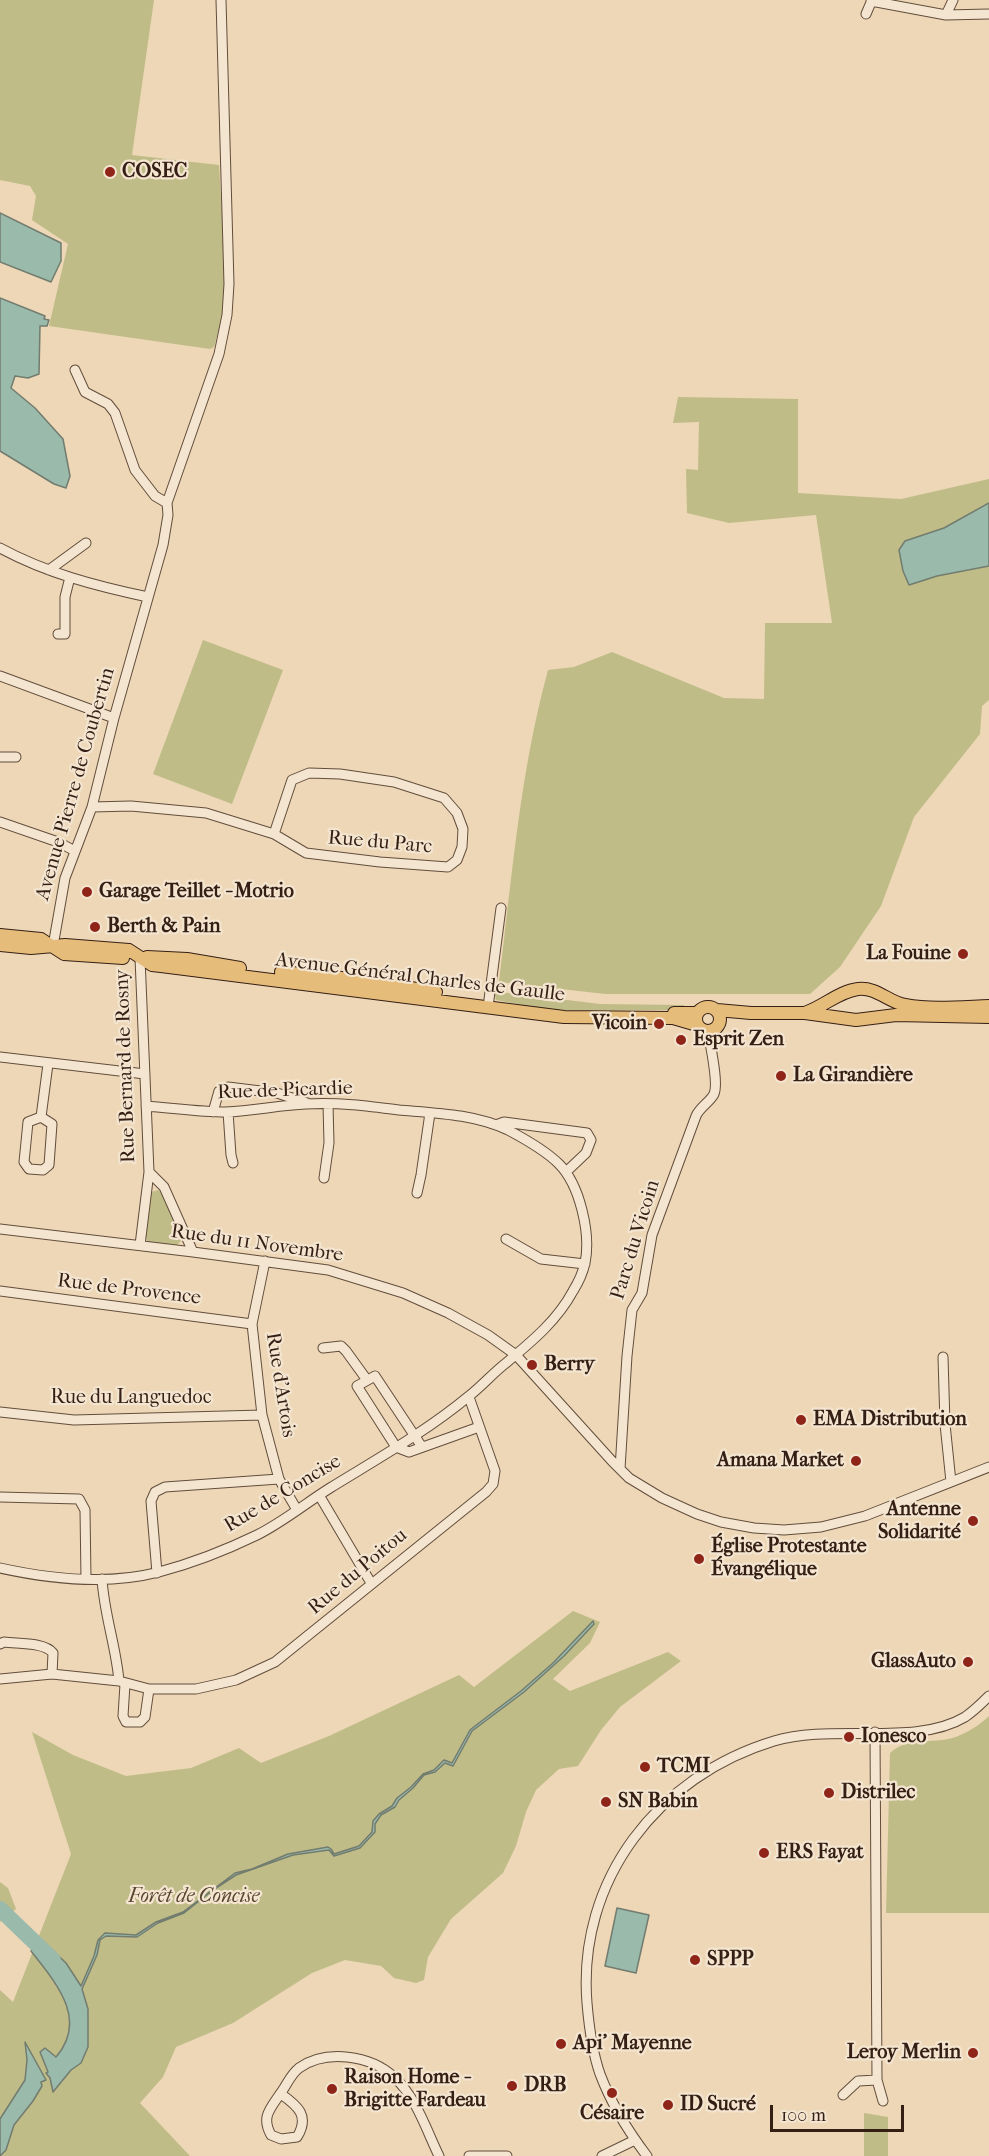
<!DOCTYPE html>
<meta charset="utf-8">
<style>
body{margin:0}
#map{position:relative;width:989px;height:2156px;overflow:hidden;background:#edd7b6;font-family:"IM FELL French Canon",serif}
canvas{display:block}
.scale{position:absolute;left:770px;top:2105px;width:134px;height:27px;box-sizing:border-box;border:3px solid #351f14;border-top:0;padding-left:8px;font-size:18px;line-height:21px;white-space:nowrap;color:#351f14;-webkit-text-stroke:4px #f3e5d0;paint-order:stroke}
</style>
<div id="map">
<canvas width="989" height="2156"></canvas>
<div class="scale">100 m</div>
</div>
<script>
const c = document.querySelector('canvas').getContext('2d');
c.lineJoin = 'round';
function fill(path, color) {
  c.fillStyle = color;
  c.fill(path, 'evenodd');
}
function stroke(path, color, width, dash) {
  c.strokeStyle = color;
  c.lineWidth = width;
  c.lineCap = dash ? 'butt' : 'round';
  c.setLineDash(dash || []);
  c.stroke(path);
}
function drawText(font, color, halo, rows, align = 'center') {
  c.font = font + ' "IM FELL French Canon",serif';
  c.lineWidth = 4.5;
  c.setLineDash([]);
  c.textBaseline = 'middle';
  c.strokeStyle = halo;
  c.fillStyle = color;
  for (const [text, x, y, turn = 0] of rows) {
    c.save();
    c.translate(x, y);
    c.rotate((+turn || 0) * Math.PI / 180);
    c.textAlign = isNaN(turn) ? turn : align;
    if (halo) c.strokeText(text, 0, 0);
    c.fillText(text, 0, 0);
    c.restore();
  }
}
const green = new Path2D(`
 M0,0H154L132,155L219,165L226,281L223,315L214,347L210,349L49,326L68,244L32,220L36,196L30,186L0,180Z
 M678,397L798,399V493L901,499L989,479V700L982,706L980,734L914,817L881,906L840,967L810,994H605L499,982C512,877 520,772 548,670L574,667L612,652L724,698L764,699L765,623H832L816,515L729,523L687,513L686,469L698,470L699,422L673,423Z
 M203,640L283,670L232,804L153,774Z
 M494,992L510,993L600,1004L684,1005V1010H564L527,1006L496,1000Z
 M158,1190L162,1192L182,1236L181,1241L177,1245L147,1242L146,1236L151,1192Z
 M573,1611L600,1622L590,1643L553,1679L570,1691L668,1652L681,1661L620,1707L601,1730L578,1766L559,1769L536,1790L526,1812L516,1846L503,1873L451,1919L428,1957L424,1980L416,1983L394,1978L381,1966L345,1960L312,1973L233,2023L176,2047L163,2077L140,2103L190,2156H0V1990L13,2002L71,1854L32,1732L73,1755L126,1776L191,1768L239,1748L261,1763L329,1736L459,1675L474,1687Z
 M989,1716V1913H886L890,1753C906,1738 927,1743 948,1739C961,1737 980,1725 989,1716Z
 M0,1882L8,1888L16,1909L0,1922Z
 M864,2113L888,2117V2156H864Z`);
const water = new Path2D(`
 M0,213L61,243V261L51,282L0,262Z
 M0,298L45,316L44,319L49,320L47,326H40L39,374L28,378L15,376L11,388L35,408L63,439L70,476L66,488L54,484L0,451Z
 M989,503V566L937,576L909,585L903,571L899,550L905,541L944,528Z
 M593,1621L594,1624L564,1656L524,1692L472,1731L453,1766L445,1763L435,1772L424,1775L413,1788L399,1800L395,1807L381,1815L375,1824V1832L360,1848L334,1856L329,1850L293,1855L236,1875L213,1890L184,1913L158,1923L137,1937L106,1936L100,1940L97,1955L82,1989L88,2009V2047L81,2063L71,2070L53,2092L50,2078L46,2073L48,2072L40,2052L45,2048L56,2057C89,2019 55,1982 31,1951L42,1940L66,1963L81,1986L94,1956L98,1940L105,1933L136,1935L156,1922L183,1912L235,1873L252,1869L288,1854L328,1847L331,1849L334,1854L359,1846L372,1832L373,1821L379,1814L392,1806L397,1798L411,1787L423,1774L434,1770L444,1760L452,1763L470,1730L475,1726L521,1691L553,1663Z
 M617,1908L649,1915L636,1973L605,1966Z
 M25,2042L46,2080L41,2082L42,2086L33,2101L14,2125L6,2150L0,2156V2119L25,2080L27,2060Z`);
const river = new Path2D(`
 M0,1909L53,1960`);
const minor = new Path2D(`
 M871,1L946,15L989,14
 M866,14L872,0
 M946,15L953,0
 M75,370L85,392L108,404L115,413L135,470L155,496L167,503
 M0,548C46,573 96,586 148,597
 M49,570L86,543
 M58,634H65V597L70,577
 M0,676L114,718
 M0,757H16
 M92,807L131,806L206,813L274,834L306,853L380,862L448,867L457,860L462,847L463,829L457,813L444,798L394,782L340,774L309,773L292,780L274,834
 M0,822L58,842L75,851
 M53,946L65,878L92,807L114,718L163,545L168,515L167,503L219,354L227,315L229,284L221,0
 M488,1007L501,908
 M0,1057L145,1074
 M213,1112L219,1091L228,1087L277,1093L307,1103
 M228,1112L231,1155L233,1163
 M41,1117L52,1124L49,1165L43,1170L29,1169L24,1162L28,1122Z
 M41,1117L48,1064
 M496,1125L504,1122L587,1133L591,1140L586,1153L566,1172
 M149,1172L164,1187L193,1252
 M324,1178L329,1143L328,1104
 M417,1193L421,1175L430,1113
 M0,1229L193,1252L328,1270L403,1293L448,1313L488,1335L516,1355L612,1461L629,1478L662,1498L697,1514L721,1522L754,1528L784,1530L821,1527L865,1516L989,1467
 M506,1239L541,1259L585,1264
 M140,1245L149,1172L140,958
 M265,1261L252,1324L262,1415L279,1479L297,1510
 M0,1291L252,1324
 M323,1348L341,1346L346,1351L367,1380
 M943,1357L945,1424L951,1482
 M0,1412L74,1420L262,1415
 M422,1447L375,1376L357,1386L396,1447L409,1452L479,1427
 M620,1469L627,1356L632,1310L642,1293L652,1235L696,1116C700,1107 710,1102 714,1094C719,1083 710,1045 708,1031
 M319,1495L371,1583
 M0,1497L79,1499L85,1510L86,1579
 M0,1568C50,1579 109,1585 159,1572C193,1563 226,1550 257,1535C283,1522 306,1503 330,1488C377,1459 427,1431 469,1396C482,1386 493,1373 506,1363C531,1342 557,1321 573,1291C578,1283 583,1272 585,1263C591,1234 580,1185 559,1164C545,1150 525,1139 508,1130C475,1114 434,1113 399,1110C368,1106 337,1102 306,1104C280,1105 253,1111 226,1112C200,1112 173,1108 146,1106
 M157,1573L151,1501L155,1492L165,1487L279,1479
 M102,1579C104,1614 116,1646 119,1681
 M0,1644L4,1642C18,1644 44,1642 53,1653L52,1674L0,1679
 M52,1674L119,1681L149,1689H196L236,1680L275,1662L486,1492L493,1484L495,1471L469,1397
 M125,1684L123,1716L126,1722H140L145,1717L149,1689
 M875,1732L877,2080L883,2101
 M281,2094C298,2106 310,2116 297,2137L281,2139L271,2135C261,2117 270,2109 280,2094C287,2085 290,2075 299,2068C326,2049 370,2055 394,2077C416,2097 426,2129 439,2156
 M843,2095L858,2081L877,2080
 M469,2156H507
 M602,2156L635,2140
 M647,2156C628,2131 611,2103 600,2074C592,2051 589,2027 587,2003C577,1880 658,1776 774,1741C833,1723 915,1747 965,1717C974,1711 982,1703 989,1696`);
const major = new Path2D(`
 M0,935L41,939L64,954L123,958
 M0,945L31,948L65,945L129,950L152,965L161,966L564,1017L673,1018L697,1025
 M147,957L187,959L240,968
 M281,972L352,979L436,992
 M696 1019a12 12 0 1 1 24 0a12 12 0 1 1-24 0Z
 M717,1010L751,1013H805L856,1020L896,1015L989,1017
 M807,1012C824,1006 840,991 858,989C877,987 888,1002 905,1005C932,1010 962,1007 989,1006
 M674,1013H697`);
const markers = [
 [110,172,6,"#8f2418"],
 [87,892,6,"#8f2418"],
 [95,927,6,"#8f2418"],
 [963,954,6,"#8f2418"],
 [659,1024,6,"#8f2418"],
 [681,1040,6,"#8f2418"],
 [781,1076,6,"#8f2418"],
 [532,1365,6,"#8f2418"],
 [801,1420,6,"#8f2418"],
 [856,1461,6,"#8f2418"],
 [973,1521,6,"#8f2418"],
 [699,1559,6,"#8f2418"],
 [968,1662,6,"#8f2418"],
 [849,1737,6,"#8f2418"],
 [645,1767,6,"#8f2418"],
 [829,1793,6,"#8f2418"],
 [606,1802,6,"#8f2418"],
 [764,1853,6,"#8f2418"],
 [695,1960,6,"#8f2418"],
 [561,2044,6,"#8f2418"],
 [973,2053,6,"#8f2418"],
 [512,2086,6,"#8f2418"],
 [332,2089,6,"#8f2418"],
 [612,2093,6,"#8f2418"],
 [668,2105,6,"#8f2418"]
];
const poiNames = [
 ["COSEC",122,172],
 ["Garage Teillet - Motrio",99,892],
 ["Berth & Pain",107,927],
 ["La Fouine",951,954,"right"],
 ["Vicoin",647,1024,"right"],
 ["Esprit Zen",693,1040],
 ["La Girandière",793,1076],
 ["Berry",544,1365],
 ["EMA Distribution",813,1420],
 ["Amana Market",844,1461,"right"],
 ["Antenne",961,1510,"right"],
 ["Solidarité",961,1533,"right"],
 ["Église Protestante",711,1547],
 ["Évangélique",711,1570],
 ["GlassAuto",956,1662,"right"],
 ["Ionesco",861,1737],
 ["TCMI",657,1767],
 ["Distrilec",841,1793],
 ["SN Babin",618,1802],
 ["ERS Fayat",776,1853],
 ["SPPP",707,1960],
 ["Api' Mayenne",573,2044],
 ["Leroy Merlin",961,2053,"right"],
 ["Raison Home -",344,2078],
 ["Brigitte Fardeau",344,2101],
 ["DRB",524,2086],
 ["ID Sucré",680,2105],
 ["Césaire",612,2114,"center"]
];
const streetNames = [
 ["Avenue Pierre de Coubertin",76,784,-74],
 ["Rue du Parc",380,843,5],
 ["Avenue Général Charles de Gaulle",420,978,7],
 ["Rue Bernard de Rosny",126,1066,-92],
 ["Rue de Picardie",285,1091,-2],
 ["Parc du Vicoin",636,1240,-73],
 ["Rue du 11 Novembre",257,1244,8],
 ["Rue de Provence",129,1290,7],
 ["Rue d'Artois",280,1385,81],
 ["Rue du Languedoc",131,1398],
 ["Rue de Concise",283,1494,-31],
 ["Rue du Poitou",358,1572,-40]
];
const parkNames = [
 ["Forêt de Concise",194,1897]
];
fill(green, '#c0bc88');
fill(water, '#9abaab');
stroke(water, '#727c6f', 1.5);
stroke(river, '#9abaab', 16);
stroke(minor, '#634d3c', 11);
stroke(major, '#351f14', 14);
stroke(minor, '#f3e5d0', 9);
stroke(major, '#e6bc7b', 12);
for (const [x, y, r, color] of markers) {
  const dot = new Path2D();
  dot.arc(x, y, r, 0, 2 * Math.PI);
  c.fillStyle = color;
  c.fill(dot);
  stroke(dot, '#f3e5d0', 2);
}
drawText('bold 20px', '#351f14', '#f3e5d0', poiNames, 'left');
drawText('20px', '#351f14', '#f3e5d0', streetNames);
drawText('italic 20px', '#584631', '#f3e5d0', parkNames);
</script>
